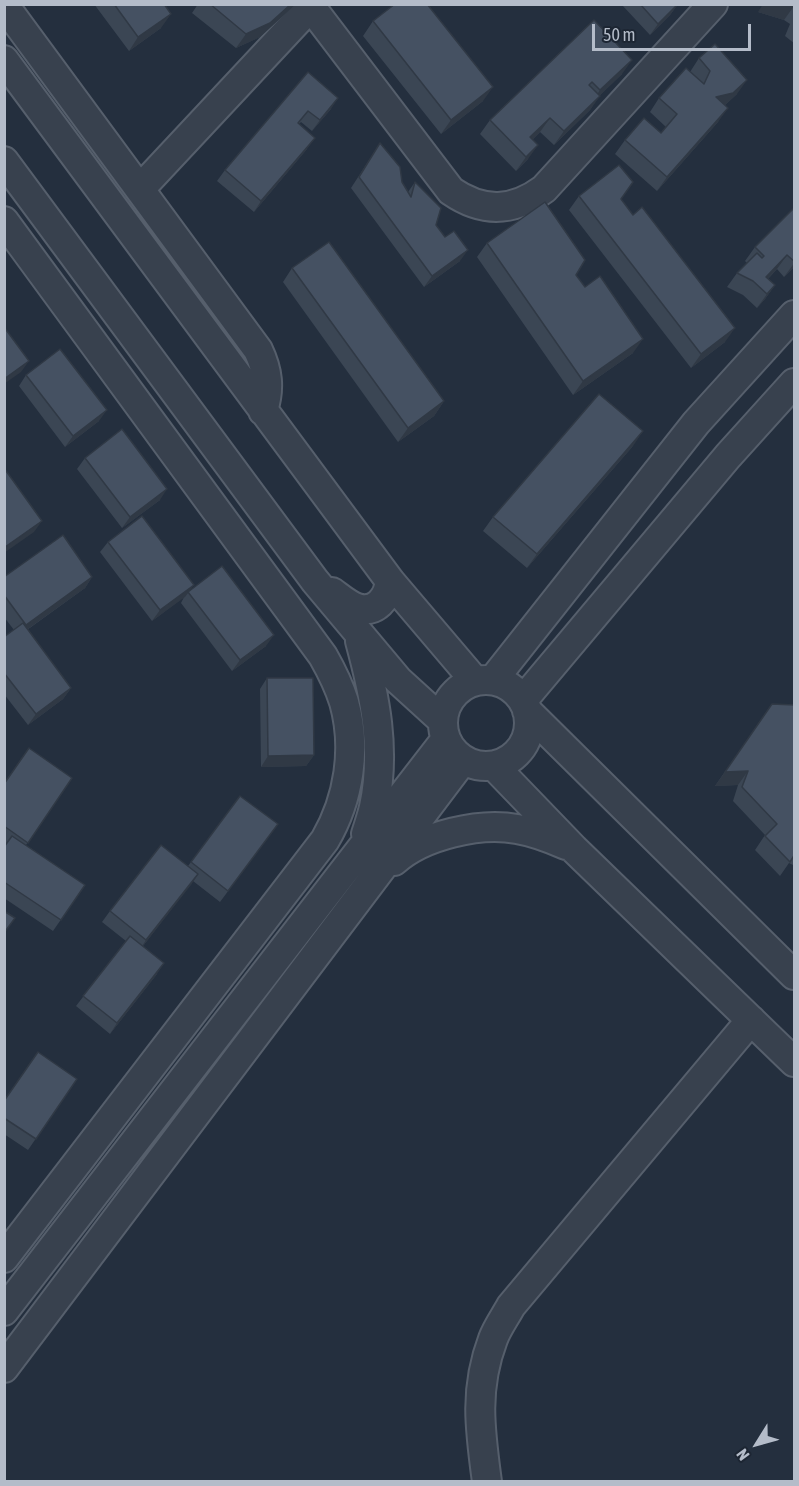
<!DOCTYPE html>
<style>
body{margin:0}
#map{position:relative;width:799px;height:1486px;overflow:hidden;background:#242f3e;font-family:"Asap Condensed",sans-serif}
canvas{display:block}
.frame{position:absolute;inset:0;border:6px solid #b4bcc9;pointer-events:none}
.north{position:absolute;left:727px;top:1414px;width:60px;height:60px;-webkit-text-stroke:4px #1d2633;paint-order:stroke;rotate:233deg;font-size:16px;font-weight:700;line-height:24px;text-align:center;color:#b4bcc9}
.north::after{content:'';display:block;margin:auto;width:21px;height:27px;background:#b4bcc9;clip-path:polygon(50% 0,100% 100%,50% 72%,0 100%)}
.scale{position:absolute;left:592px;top:24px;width:159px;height:27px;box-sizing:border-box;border:3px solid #b4bcc9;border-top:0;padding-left:8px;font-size:18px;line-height:21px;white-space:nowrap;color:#b4bcc9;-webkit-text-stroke:4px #1d2633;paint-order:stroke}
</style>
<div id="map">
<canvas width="799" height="1486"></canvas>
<div class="frame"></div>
<div class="north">N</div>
<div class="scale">50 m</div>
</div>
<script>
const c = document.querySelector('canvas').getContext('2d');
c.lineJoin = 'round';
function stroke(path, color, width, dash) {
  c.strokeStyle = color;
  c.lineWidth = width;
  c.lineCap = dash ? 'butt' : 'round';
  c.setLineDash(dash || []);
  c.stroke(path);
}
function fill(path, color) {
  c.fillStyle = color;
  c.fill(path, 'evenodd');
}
const minor = new Path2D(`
 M4,5L258,350C268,371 270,388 263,411
 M311,7L451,191C483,213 513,212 544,189L713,4
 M4,60L390,581L475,681
 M4,161L315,581L398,680L443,721
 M140,189L313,4
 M4,221L323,656C331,670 339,686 344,702C357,748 349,799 325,840L4,1258
 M332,592C339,597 348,605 357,608C376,614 388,598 390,581
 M360,641C375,696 386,750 374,807C372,816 369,825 366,834
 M443 723a43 43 0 1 1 86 0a43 43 0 1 1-86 0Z
 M493,680L696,423L794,315
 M523,700L728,456L794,383
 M527,711L794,975
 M494,766L574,849L794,1062
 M394,861C423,835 480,822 517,829C535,832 550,838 566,845
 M4,1311L446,739
 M4,1368L463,760
 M487,1482C480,1430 474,1389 493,1339C497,1328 505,1317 511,1306L751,1020`);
const wall = new Path2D(`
 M94,4H164L161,28L129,51Z
 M198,4H296L260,37L236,48L192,13Z
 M678,4L670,15L650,35L622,5Z
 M795,4V44L785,36L790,24L784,20L758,12Z
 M594,20L622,74L599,96L590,110L554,145L540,132L533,139L528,159L516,171L480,134L490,120Z
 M373,21L483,101L441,134L363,36Z
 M699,58L737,94L725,105L718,122L657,191L615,154L625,140L661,133L666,127L650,112L659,98L690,72Z
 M308,72L331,109L312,131L301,122L299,124L307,149L254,212L217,181L225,170Z
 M380,143L408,192L415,182L436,225L460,261L424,287L351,188Z
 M579,196L621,199L725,342L691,368L569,210Z
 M795,207V266L784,277L777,269L768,279L775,285L765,299L757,308L743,295L727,287L737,273L747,263L745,261L755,247Z
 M487,243L576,275L633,353L573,395L477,257Z
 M292,268L444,401L434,416L398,442L283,282Z
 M26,375L99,421L65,447L19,386Z
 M633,446L527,568L483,531L493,517Z
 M85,458L160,500L122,528L77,469Z
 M108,542L190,590L266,646L232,671L181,603L184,597L152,621L100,552Z
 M4,577H92L85,588L27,630L71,688L63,699L28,725L4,694V637L14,630L4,617Z
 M267,678L314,755L306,766L261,767L260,689Z
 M772,704L795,705V866L789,863L780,876L755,850L765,835L733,801L738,785L715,786Z
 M72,778L26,845L85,885L53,931L4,898V846L6,844L4,843V784Z
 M240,796L270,835L220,902L193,881L143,946L157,974L110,1034L76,1006L126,941L102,922L110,911L188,866Z
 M77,1079L28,1150L4,1134V1101Z`);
const shadedWall = new Path2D(`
 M291,4H296L260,37L236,48L246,34Z
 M678,4L670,15L650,35L658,24Z
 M763,4H790L794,6L784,20L758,12Z
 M171,14L161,28L129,51L138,37Z
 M632,60L622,74L590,105L600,90Z
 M747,80L737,94L723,107L716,97Z
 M493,87L483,101L441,134L451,120Z
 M600,96L590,110L554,145L564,131Z
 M338,98L331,109L312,131L320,120Z
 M728,108L718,122L657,191L667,177Z
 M550,118L540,132L521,151L530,137Z
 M315,138L307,149L254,212L261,201Z
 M538,145L528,159L516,171L526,157Z
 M468,250L460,261L424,287L432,276Z
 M787,255L777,269L760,287L766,277Z
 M795,262V266L784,277Z
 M775,285L765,299L757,308L767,294Z
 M735,328L725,342L691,368L701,354Z
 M643,339L633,353L573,395L583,381Z
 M29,361L21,372L4,384V379Z
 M444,401L434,416L398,442L408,428Z
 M107,410L99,421L65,447L73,436Z
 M643,431L633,446L527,568L537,554Z
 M167,489L160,500L122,528L130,517Z
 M42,521L34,532L4,553L5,547Z
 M92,577L85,588L18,636L26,625Z
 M194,585L185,597L152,621L160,610Z
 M274,635L266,646L232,671L240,660Z
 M71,688L63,699L28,725L36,714Z
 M314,755L306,766L261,767L268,756Z
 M748,771L738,785L715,786L725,772Z
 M198,874L191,885L139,951L146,940Z
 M164,963L157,974L110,1034L117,1023Z`);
const building = new Path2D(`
 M114,4H164L171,14L138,37Z
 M210,4H291L270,23L246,34Z
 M395,4H427L493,87L451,120L373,21Z
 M640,4H678L658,24Z
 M594,20L632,60L600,90L592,82L589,85L600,96L564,131L550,118L530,137L538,145L526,157L490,120Z
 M715,44L747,80L733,93L716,97L728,108L667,177L625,140L644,118L661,133L677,114L659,98L686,68L704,84L710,71L699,58Z
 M308,72L338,98L320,120L308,111L298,123L315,138L261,201L225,170Z
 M380,143L400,167L402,182L411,197L415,182L441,208L436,225L445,237L454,231L468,250L432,276L359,177Z
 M619,165L633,182L621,199L633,215L642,207L735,328L701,354L579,196Z
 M545,202L585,260L576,275L585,287L600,276L643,339L583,381L487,243Z
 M795,207V262L787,255L766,277L775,285L767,294L753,281L737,273L757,253L762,258L764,256L755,247Z
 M329,242L444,401L408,428L292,268Z
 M4,327L29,361L4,379Z
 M60,349L107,410L73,436L26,375Z
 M599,394L643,431L537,554L493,517Z
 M122,429L167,489L130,517L85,458Z
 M4,468L42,521L5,547L4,545Z
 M142,516L194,585L160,610L108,542Z
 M63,535L92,577L26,625L4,595V577Z
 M222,566L274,635L240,660L188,592Z
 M23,623L71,688L36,714L4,673V637Z
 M267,678H313L314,755L268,756Z
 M772,704L795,705V854L790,862L765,836L777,824L742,787L748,771L725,772Z
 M29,748L72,778L28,843L4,826V784Z
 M240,796L278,824L228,891L191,862Z
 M12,836L85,885L61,920L4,882V847Z
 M161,845L198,874L146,940L110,911Z
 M4,911L15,918L4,933Z
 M130,936L164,963L117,1023L83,996Z
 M38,1052L77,1079L36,1139L4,1118V1101Z`);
stroke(minor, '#565f6c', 32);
stroke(minor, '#38414e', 28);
fill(wall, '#3b4654');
fill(shadedWall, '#303945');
fill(building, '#455162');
stroke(building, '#303945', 1.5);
</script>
